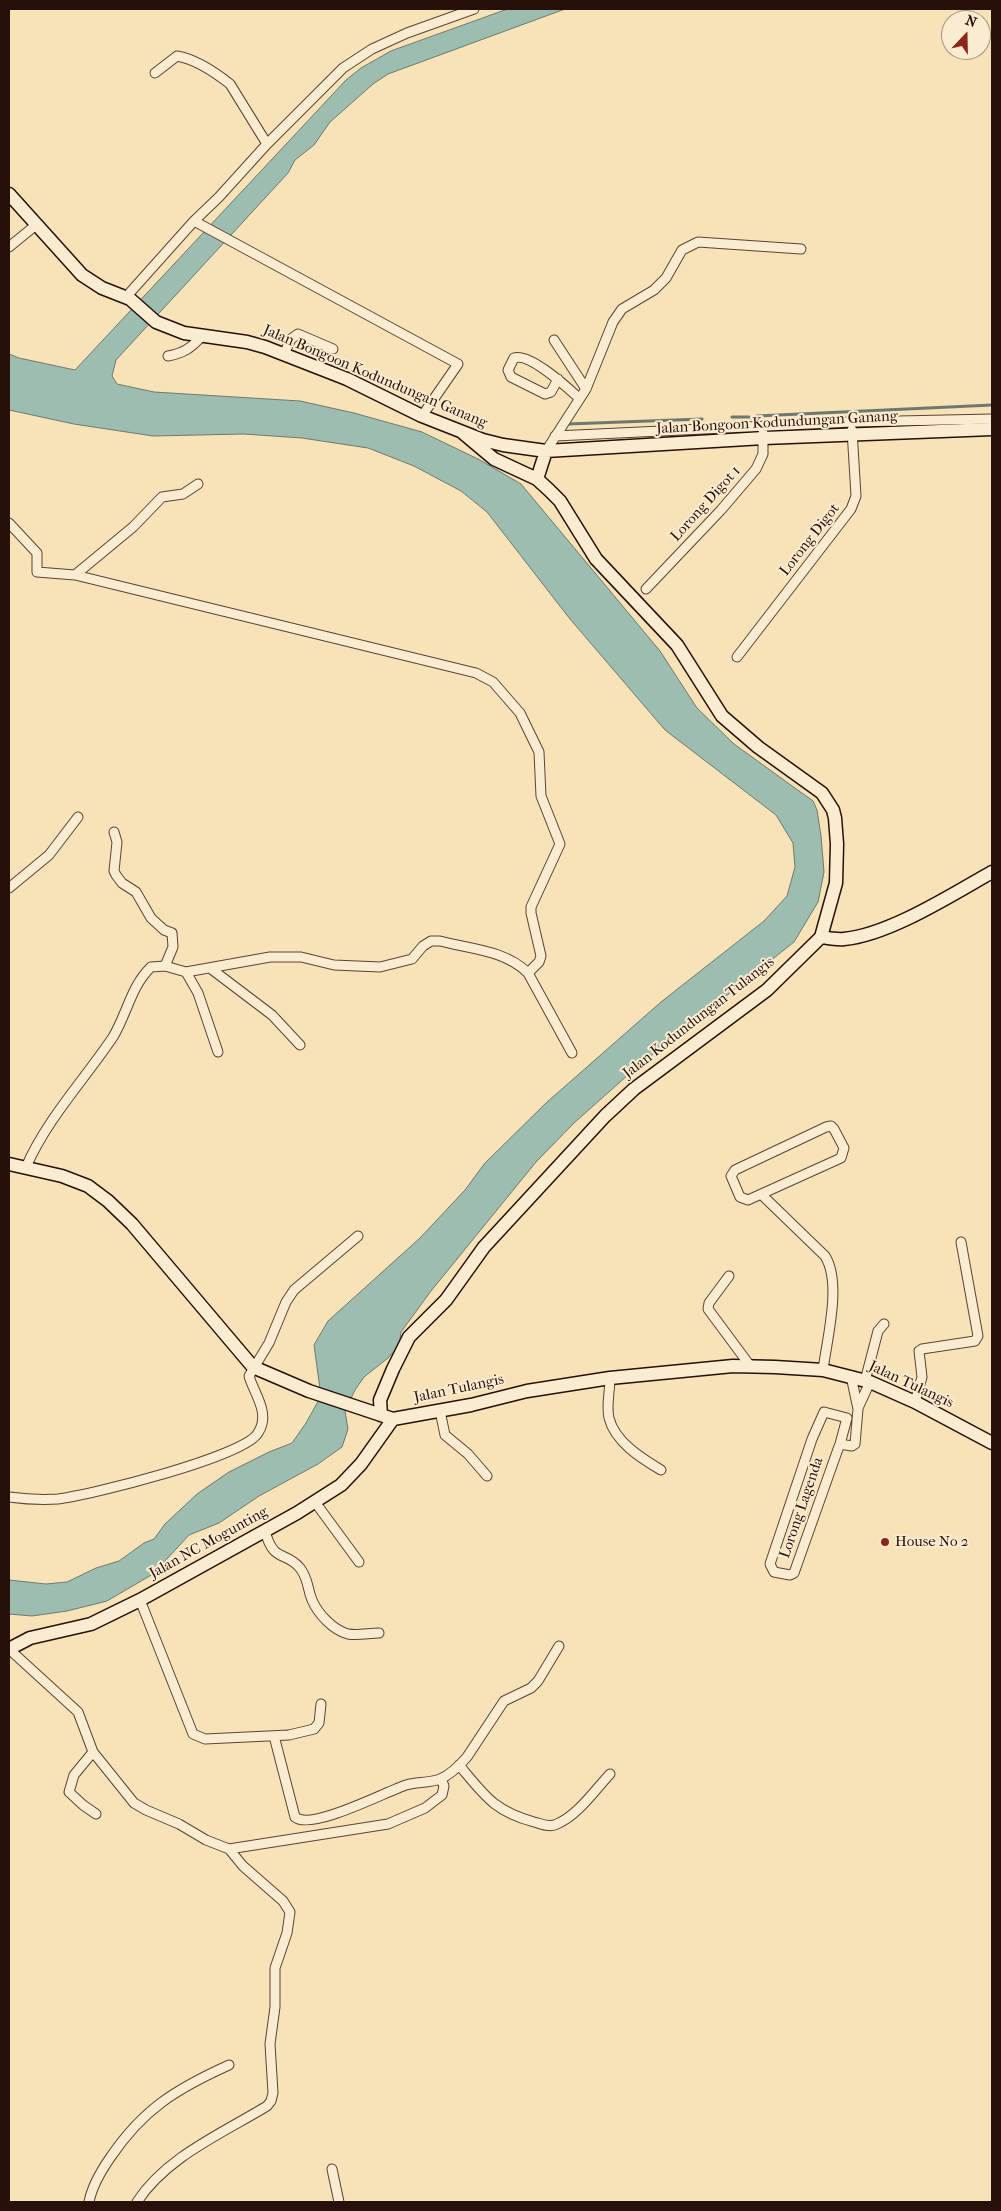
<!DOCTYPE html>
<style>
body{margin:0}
#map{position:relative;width:1001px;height:2211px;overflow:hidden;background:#f8e2b7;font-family:"IM FELL French Canon",serif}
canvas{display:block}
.frame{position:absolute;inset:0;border:10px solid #261009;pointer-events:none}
.north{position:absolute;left:941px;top:10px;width:50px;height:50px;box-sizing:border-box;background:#faecd0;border:1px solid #a59480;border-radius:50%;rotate:21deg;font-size:14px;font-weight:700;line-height:20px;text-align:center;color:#261009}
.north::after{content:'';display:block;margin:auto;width:18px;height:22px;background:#8f2418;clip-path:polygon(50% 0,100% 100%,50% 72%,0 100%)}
</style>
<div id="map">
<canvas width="1001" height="2211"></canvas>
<div class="frame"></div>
<div class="north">N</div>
</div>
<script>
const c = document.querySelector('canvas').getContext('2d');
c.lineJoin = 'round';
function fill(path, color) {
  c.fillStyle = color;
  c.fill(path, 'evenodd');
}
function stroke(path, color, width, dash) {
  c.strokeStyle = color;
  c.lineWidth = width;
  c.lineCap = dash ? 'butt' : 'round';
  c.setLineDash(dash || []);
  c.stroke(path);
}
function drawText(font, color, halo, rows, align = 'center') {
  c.font = font + ' "IM FELL French Canon",serif';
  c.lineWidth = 4;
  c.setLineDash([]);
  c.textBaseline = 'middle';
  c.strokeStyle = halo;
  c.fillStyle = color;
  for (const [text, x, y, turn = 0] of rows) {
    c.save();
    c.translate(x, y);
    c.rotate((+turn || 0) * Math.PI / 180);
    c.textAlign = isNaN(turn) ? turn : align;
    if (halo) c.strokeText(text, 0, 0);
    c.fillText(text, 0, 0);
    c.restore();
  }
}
const water = new Path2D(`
 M508,9H565L388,74L373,84L330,122L314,145L295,160L288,173L116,360L112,376L117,384L154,392L300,401L354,413L422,432L480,460L521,484L660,651L697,708L734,744L813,801L817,810L821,836L824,872L818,902L794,942L638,1066L574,1123L536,1162L431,1291L401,1332L399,1346L388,1358L364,1377L355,1390L345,1411L348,1429L342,1447L318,1464L259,1496L219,1523L189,1535L153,1574L107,1601L67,1611L32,1616L9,1614V1580L46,1584L67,1582L96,1568L119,1561L144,1543L154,1539L165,1524L197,1494L229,1472L269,1452L292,1443L306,1423L321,1396L314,1345L328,1321L420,1238L465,1190L485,1163L546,1103L661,1002L764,921L787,896L795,867L793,843L776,815L665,730L570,619L487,512L461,491L414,466L368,448L302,438L244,434L153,436L74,424L9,410V354L19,358L75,370L346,80L361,68L391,51Z`);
const stream = new Path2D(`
 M757,416L992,405
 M732,417H749
 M568,424L702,419`);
const street = new Path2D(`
 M155,73L177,56C195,59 216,73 230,84L267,144
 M194,221L458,364L422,416
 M9,247L36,225
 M126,297L194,221L219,197L267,144L343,68L372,49L407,33L474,9
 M554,340L586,389
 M284,354L291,339L298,334L333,349
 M168,356C184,353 191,348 202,336
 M558,379L551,392L545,394L511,377L508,370L514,358C529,352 568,388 579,398
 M555,436L852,422L992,419
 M546,451L586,389L613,322L622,309L654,290L666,278L682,250L698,242L801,249
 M9,523L37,553V572L75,575L476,673L493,682L520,713L539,752L541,796L560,844L531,907V913L541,956L539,962L528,973
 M75,575L133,527L162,497L183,494L198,484
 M646,589L721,510L756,469L763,454V433
 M737,657L851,509L856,496L852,430
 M114,832L117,842L114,871L116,875L122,883L136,892L151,918L164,930L172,933L173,947L165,966
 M9,888L49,855L78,817
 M210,968L272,1015L300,1045
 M186,972L198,993L218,1052
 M831,1126L834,1129L844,1148L841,1158L748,1200L740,1197L731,1176L735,1170L826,1127Z
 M26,1167C47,1119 84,1080 113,1037C127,1014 131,986 151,967L165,966L186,972L270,957H301L334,965L380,967L412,959L423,946L431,941H440C470,949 505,950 528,973L572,1053
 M762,1195L825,1256C842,1283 827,1338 823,1370
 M729,1276L709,1303L708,1309L751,1367
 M610,1378C610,1391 606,1406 609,1418C615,1442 641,1458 661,1470
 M865,1381L878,1331L884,1324
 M915,1402L922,1377L919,1351L922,1349L975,1341L978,1336L961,1242
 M858,1408L870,1382
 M440,1411L445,1435L468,1454L487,1476
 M840,1444L847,1418L824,1412L812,1439L770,1564L774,1572L790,1575L794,1573L838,1449L840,1444L852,1446L855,1444L858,1409L851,1376
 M9,1497C24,1499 43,1500 58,1499C90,1495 244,1457 258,1433C271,1413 254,1394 249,1376L269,1343L286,1302L294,1290L358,1236
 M315,1502L359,1562
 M265,1531C274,1564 285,1550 300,1568C309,1580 307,1588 312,1600C318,1614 333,1630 348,1634C358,1636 369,1633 379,1633
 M140,1600L193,1734L205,1739L289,1735L314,1729L319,1723L321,1704
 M9,1649L78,1712L93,1752L134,1803L146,1810L179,1824L206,1840L229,1849L243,1866L283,1901L290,1912L287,1933L275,1968V2007L270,2044L273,2093L271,2101L267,2106C223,2133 166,2157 137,2202
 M274,1736L295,1817C311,1831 385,1792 406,1785C417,1782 430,1783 440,1779C450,1775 460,1765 467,1757L504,1701L531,1688L538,1681L559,1646
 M93,1752L74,1775L69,1792L83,1805L96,1814
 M459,1765C485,1796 494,1811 534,1822C542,1824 550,1828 557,1824C578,1815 595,1790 610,1774
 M229,1849L388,1824L425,1808L442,1795L444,1786L441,1779
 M332,2169L339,2202
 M89,2202C92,2186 101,2171 110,2158C143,2109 176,2089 229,2065`);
const secondary = new Path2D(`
 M9,194L82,275L102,288L130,299L156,322L184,333L247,342L265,347L347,379L422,416L483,440L503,445L546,451L764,438L992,429
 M537,479L546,451
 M821,937C828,938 837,940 844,939C889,935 953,894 992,872
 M9,1164L62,1176L88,1186L108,1201L132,1224L253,1367L309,1391L393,1419L471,1405L527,1391L610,1378L733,1366L775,1367L823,1370L870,1382L915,1402L992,1443
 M381,1415L380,1400L393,1369L409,1337L446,1300L484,1247L605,1116L634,1089L767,990L821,937L836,883L837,844L835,818L833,810L822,793L758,747L722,716L677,645L596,559L560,501L549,490L537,479L494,459L463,433
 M9,1649L30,1638L91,1624L140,1600L297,1513L341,1485L361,1464L393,1419`);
const markers = [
 [885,1542,5,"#8f2418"]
];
const streetNames = [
 ["Jalan Bongoon Kodundungan Ganang",375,377,23],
 ["Jalan Bongoon Kodundungan Ganang",777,423,-3],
 ["Lorong Digot 1",706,504,-48],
 ["Lorong Digot",810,540,-52],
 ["Jalan Kodundungan Tulangis",699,1018,-38],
 ["Jalan Tulangis",911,1385,25],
 ["Jalan Tulangis",459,1389,-12],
 ["Lorong Lagenda",802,1508,-71],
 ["Jalan NC Mogunting",209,1543,-29]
];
const poiNames = [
 ["House No 2",895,1542]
];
fill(water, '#9dbdb1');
stroke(water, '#6d786e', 1);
stroke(stream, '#6d786e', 3);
stroke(street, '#5a4434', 11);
stroke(secondary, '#261009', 15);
stroke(street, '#faecd0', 9);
stroke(secondary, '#faecd0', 12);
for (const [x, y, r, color] of markers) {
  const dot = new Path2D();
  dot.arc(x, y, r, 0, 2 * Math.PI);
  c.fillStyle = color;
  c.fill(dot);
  stroke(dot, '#faecd0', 2);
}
drawText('15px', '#261009', '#faecd0', streetNames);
drawText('15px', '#261009', '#faecd0', poiNames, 'left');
</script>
